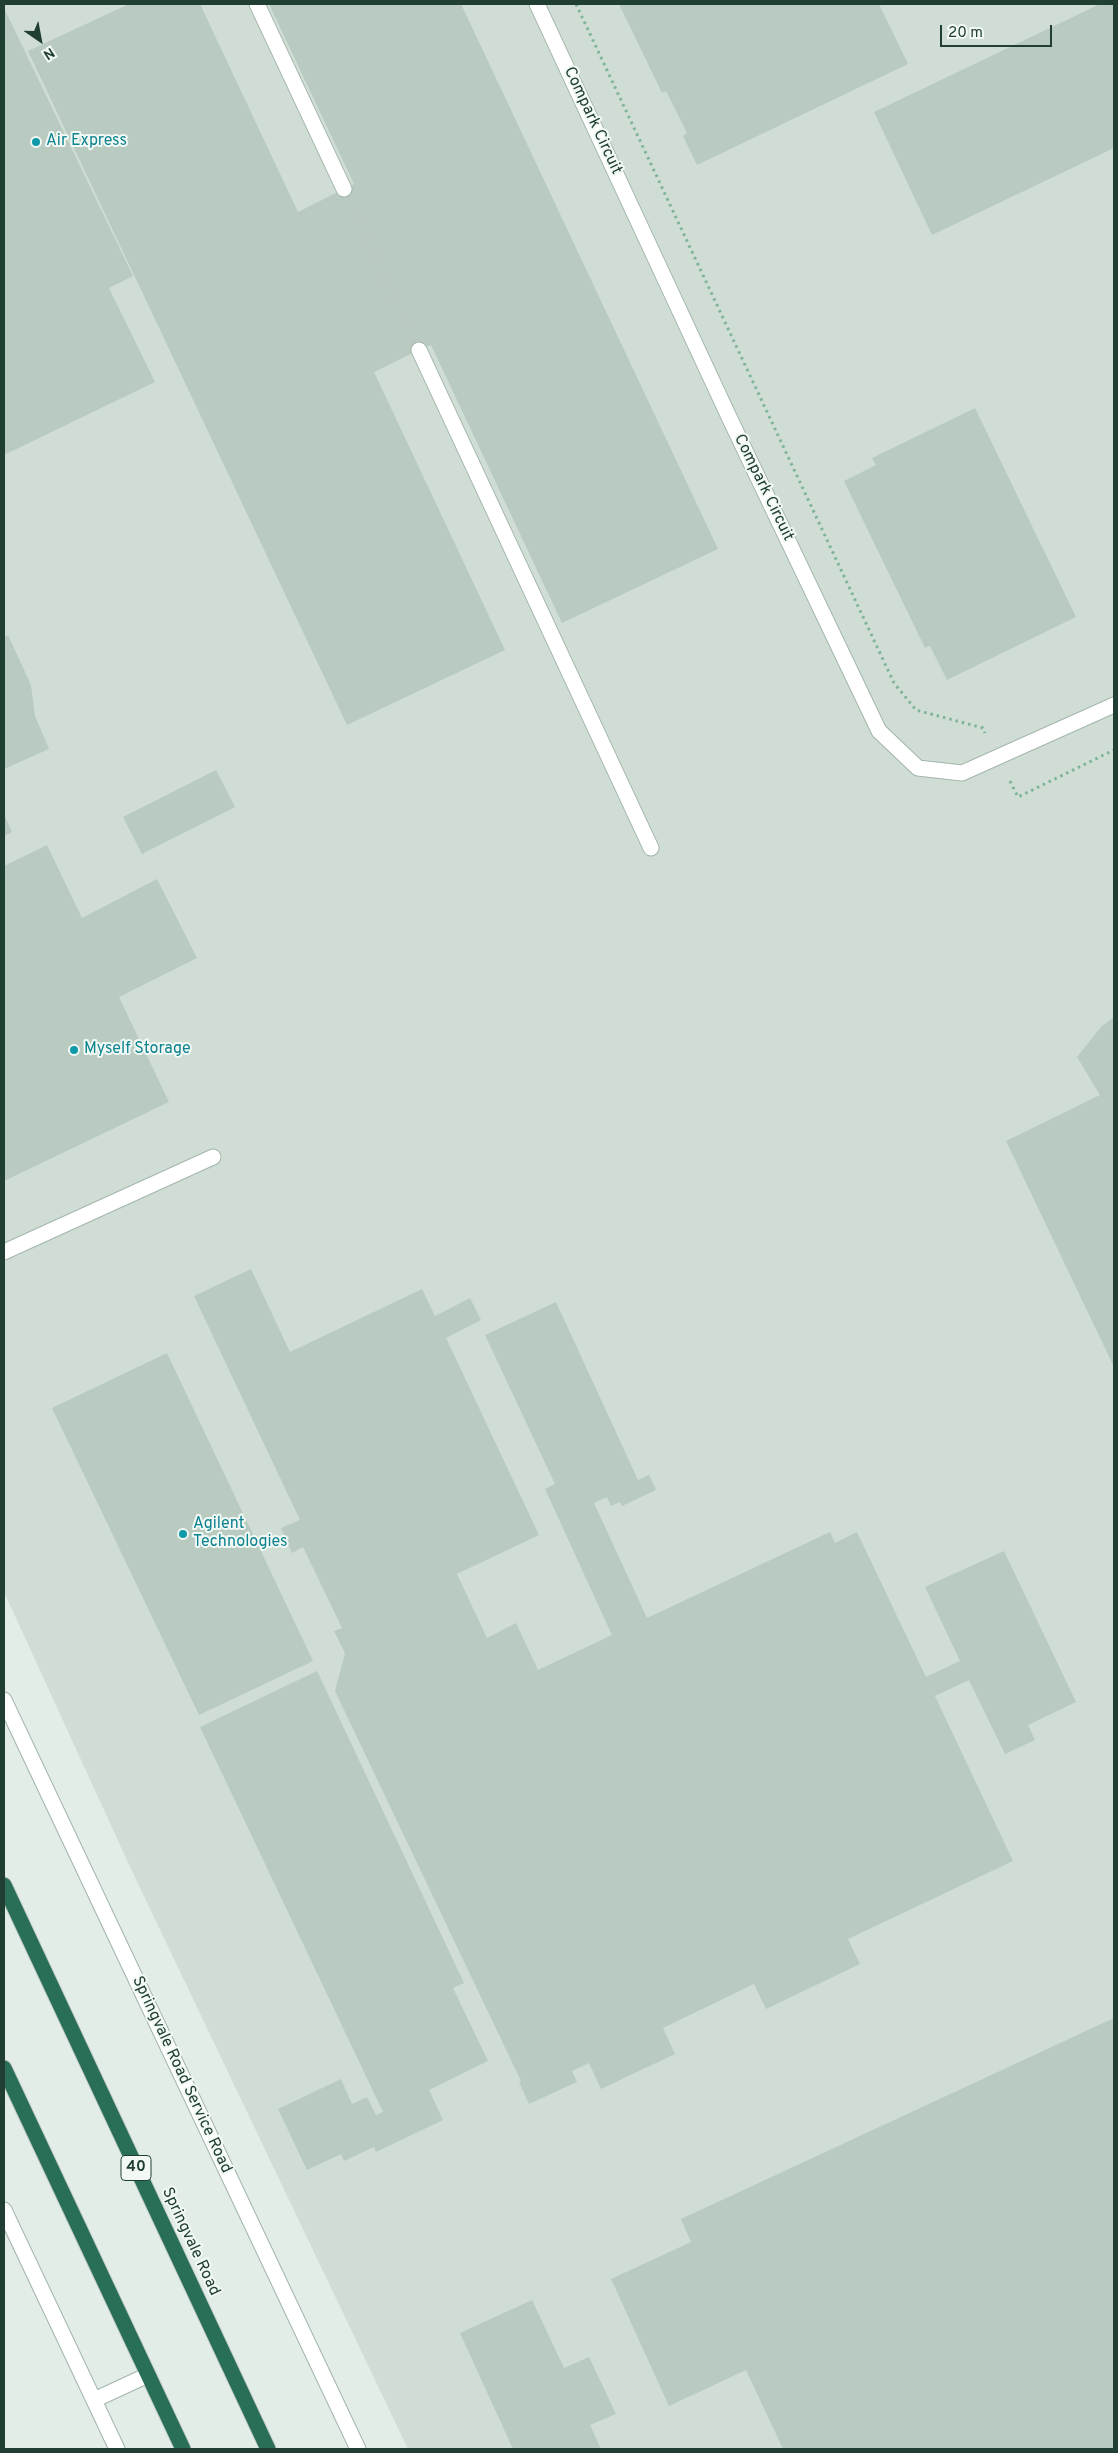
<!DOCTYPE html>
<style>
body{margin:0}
#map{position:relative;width:1118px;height:2453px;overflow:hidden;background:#e1ede6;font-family:Overpass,sans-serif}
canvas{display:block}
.frame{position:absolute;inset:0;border:5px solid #203f32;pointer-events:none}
.north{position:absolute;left:15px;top:15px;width:50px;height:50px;-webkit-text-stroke:4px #f2f9f4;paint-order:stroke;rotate:147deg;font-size:14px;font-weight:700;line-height:20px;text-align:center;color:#203f32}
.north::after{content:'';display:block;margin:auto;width:18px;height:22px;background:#203f32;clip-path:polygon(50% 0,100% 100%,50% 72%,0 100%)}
.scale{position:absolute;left:940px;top:25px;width:112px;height:22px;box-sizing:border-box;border:2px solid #203f32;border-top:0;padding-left:6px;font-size:15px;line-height:18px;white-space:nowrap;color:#203f32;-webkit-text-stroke:4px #f2f9f4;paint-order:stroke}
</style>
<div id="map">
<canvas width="1118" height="2453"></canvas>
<div class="frame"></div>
<div class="north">N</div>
<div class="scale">20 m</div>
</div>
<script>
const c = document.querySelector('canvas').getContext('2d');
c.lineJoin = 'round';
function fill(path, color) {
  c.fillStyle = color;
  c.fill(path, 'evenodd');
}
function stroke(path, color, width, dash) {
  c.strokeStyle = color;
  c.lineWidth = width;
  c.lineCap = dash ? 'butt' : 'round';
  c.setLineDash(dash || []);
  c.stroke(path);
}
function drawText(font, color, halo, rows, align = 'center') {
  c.font = font + ' Overpass,sans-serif';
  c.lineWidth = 4;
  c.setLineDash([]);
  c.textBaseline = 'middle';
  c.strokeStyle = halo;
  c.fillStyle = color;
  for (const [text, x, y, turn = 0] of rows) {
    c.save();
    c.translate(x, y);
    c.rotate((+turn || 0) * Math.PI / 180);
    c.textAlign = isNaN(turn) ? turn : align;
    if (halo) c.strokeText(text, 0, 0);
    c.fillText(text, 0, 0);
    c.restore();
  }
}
const built = new Path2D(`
 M4,4H1114V2449H408L132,1871L4,1592Z`);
const building = new Path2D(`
 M129,4H200L298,212L354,184L269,4H461L718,549L562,623L431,345L419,350L374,372L505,650L347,725L28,51Z
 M619,4H879L908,64L697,165L683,136L687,133L666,91L662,93Z
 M1100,4H1114V148L932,235L874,112Z
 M4,8L133,276L109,288L155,382L4,455Z
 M975,408L1076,617L947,680L930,646L925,648L844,481L876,465L872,458Z
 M8,635L31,685L35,716L49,749L4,769V637Z
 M216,770L235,807L142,854L123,817Z
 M4,814L12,832L4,836Z
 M47,845L82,918L157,879L197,958L119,997L169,1102L4,1181V866Z
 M1114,1017V1367L1006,1141L1100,1095L1077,1057L1101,1027Z
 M251,1269L290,1352L422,1289L435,1316L470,1298L481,1320L446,1338L539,1535L457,1574L487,1638L516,1623L538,1670L612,1635L545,1489L555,1484L485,1335L556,1302L638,1480L649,1475L656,1490L622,1506L620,1502L611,1506L607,1497L594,1503L647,1618L830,1532L835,1543L857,1532L926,1677L960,1661L925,1587L1004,1551L1076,1702L1028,1725L1035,1740L1005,1754L969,1680L935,1696L1013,1861L848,1939L860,1964L766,2009L754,1984L663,2028L675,2054L601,2089L589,2063L572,2071L577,2082L529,2104L519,2082L521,2081L335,1691L345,1653L334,1631L342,1628L303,1547L292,1553L281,1528L300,1520L194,1296Z
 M167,1353L313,1661L199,1715L52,1408Z
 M317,1671L464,1983L453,1988L488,2061L429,2090L443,2120L376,2152L374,2147L344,2161L341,2154L307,2170L278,2109L341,2079L352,2104L367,2097L376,2115L383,2112L200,1727Z
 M1114,2018V2449H783L746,2370L669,2406L611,2279L691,2242L681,2219Z
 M532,2300L564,2368L589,2357L616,2414L590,2425L601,2449H513L460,2333Z`);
const minorTunnel = new Path2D(`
 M344,189L419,350`);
const path = new Path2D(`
 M576,4L894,683L916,710L983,728L985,733
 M1010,781L1018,797L1114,750`);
const minor = new Path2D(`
 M257,4L344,189
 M537,4L729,417L879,731L918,768L962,773L1114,705
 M419,350L651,848
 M4,1252L213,1157
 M4,1700L358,2449
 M4,2210L117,2449
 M94,2400L148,2375`);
const highway = new Path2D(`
 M4,1885L268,2449
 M4,2068L183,2449`);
const markers = [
 [36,142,5,"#0f9aa8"],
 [74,1050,5,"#0f9aa8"],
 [183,1534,5,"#0f9aa8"]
];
const shields = [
 [136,2168,30]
];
const shieldNames = [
 ["40",136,2168]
];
const streetNames = [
 ["Compark Circuit",592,121,65],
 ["Compark Circuit",763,488,64],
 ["Springvale Road Service Road",181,2075,65],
 ["Springvale Road",190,2242,65]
];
const cultureNames = [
 ["Air Express",46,142],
 ["Myself Storage",84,1050],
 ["Agilent",193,1525],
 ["Technologies",193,1543]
];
fill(built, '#cfddd5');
fill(building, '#b9cbc1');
stroke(minorTunnel, '#bacac2', 15, [15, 8]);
stroke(minor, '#a3b5ac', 17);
stroke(highway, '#c1c9c6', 17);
stroke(path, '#7fb39b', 3, [2.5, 4]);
stroke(minor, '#fff', 15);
stroke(highway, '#296e56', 15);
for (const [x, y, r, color] of markers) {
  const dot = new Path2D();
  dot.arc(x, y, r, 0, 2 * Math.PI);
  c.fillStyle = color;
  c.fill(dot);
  stroke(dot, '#f2f9f4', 2);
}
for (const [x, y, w] of shields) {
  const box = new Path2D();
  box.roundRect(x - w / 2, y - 12.5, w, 25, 4);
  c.fillStyle = '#f2f9f4';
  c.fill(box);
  stroke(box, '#203f32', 1);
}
drawText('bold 15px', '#203f32', null, shieldNames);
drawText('16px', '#203f32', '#f2f9f4', streetNames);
drawText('16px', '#0d838f', '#f2f9f4', cultureNames, 'left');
</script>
